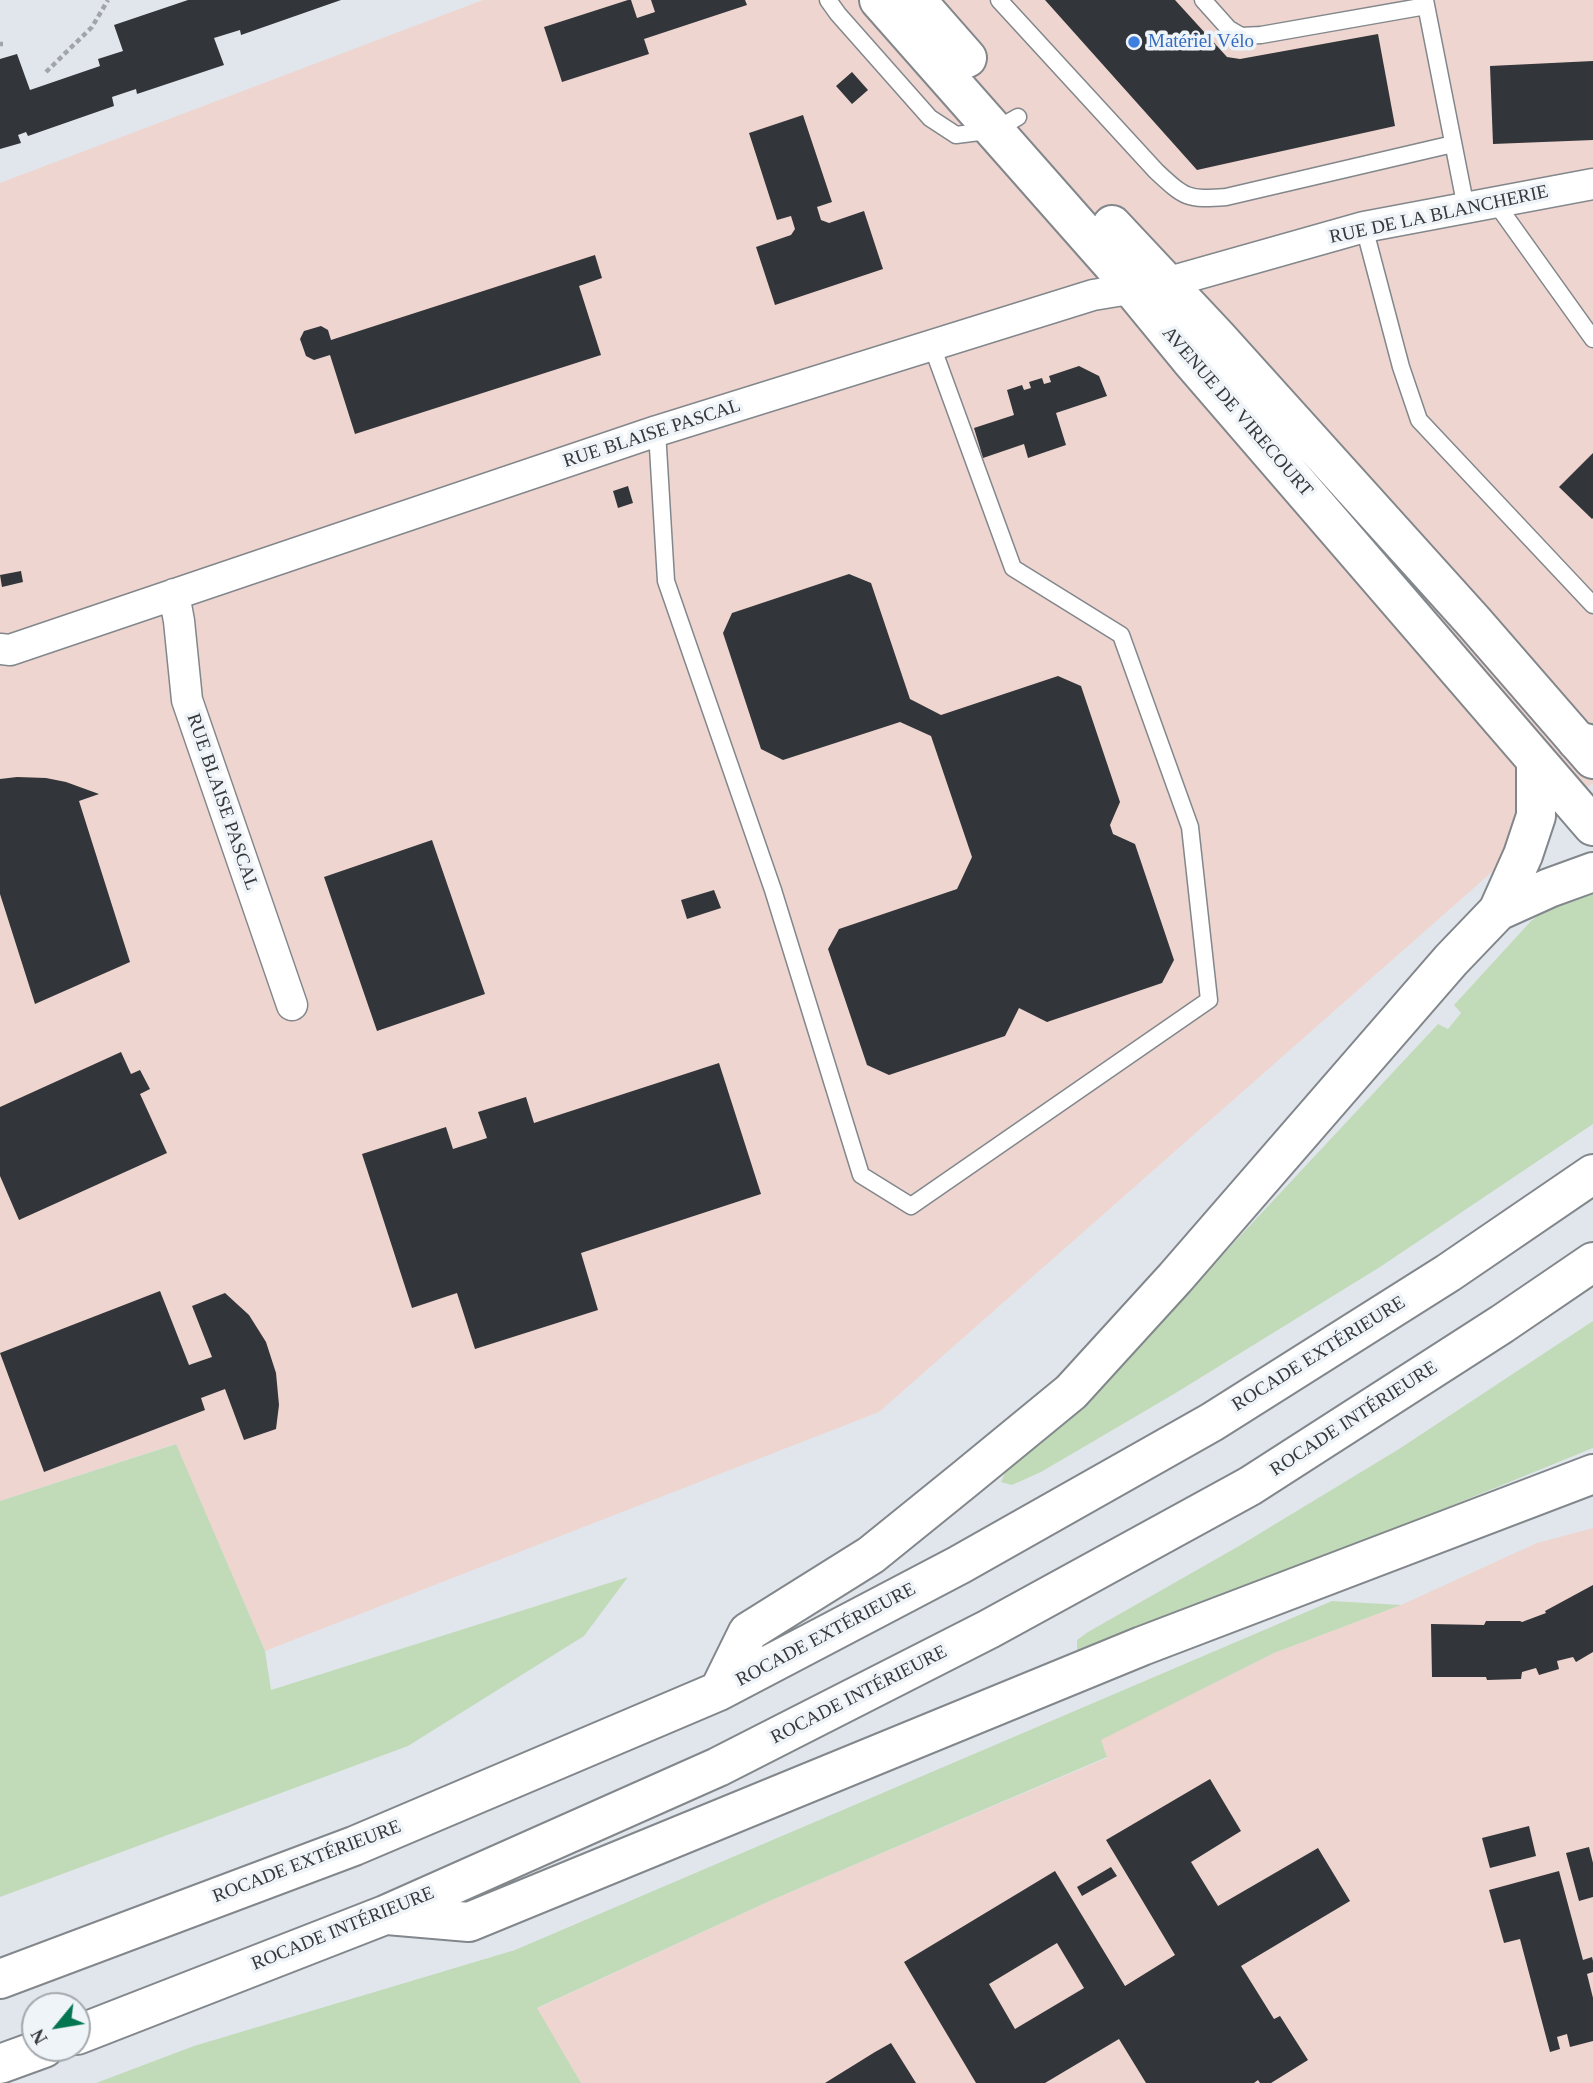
<!DOCTYPE html>
<meta charset="utf-8">
<style>
body{margin:0}
#map{position:relative;width:1593px;height:2083px;overflow:hidden;background:#e1e6ec;font-family:Georgia,serif}
canvas{display:block}
.north{position:absolute;left:21px;top:1992px;width:70px;height:70px;box-sizing:border-box;background:#eff4f9;border:2px solid #a5a9ad;border-radius:50%;rotate:240deg;font-size:19px;font-weight:700;line-height:28px;text-align:center;color:#36383a}
.north::after{content:'';display:block;margin:auto;width:24px;height:32px;background:#037651;clip-path:polygon(50% 0,100% 100%,50% 72%,0 100%)}
</style>
<div id="map">
<canvas width="1593" height="2083"></canvas>
<div class="north">N</div>
</div>
<script>
const c = document.querySelector('canvas').getContext('2d');
c.lineJoin = 'round';
function fill(path, color) {
  c.fillStyle = color;
  c.fill(path, 'evenodd');
}
function stroke(path, color, width, dash) {
  c.strokeStyle = color;
  c.lineWidth = width;
  c.lineCap = dash ? 'butt' : 'round';
  c.setLineDash(dash || []);
  c.stroke(path);
}
function drawText(font, color, halo, rows, align = 'center') {
  c.font = font + ' Georgia,serif';
  c.lineWidth = 7;
  c.setLineDash([]);
  c.textBaseline = 'middle';
  c.strokeStyle = halo;
  c.fillStyle = color;
  for (const [text, x, y, turn = 0] of rows) {
    c.save();
    c.translate(x, y);
    c.rotate((+turn || 0) * Math.PI / 180);
    c.textAlign = isNaN(turn) ? turn : align;
    if (halo) c.strokeText(text, 0, 0);
    c.fillText(text, 0, 0);
    c.restore();
  }
}
const industrial = new Path2D(`
 M483,0H1593V783L879,1412L265,1651L175,1444L0,1501V183Z
 M1593,1528V2083H581L536,2009L774,1899L1107,1758L1100,1740L1274,1653L1401,1605L1537,1543Z`);
const green = new Path2D(`
 M1593,891V1124L1380,1267L1174,1394L1041,1472L1012,1485L1001,1482L1006,1470L1157,1325L1438,1024L1448,1029L1461,1013L1454,1005L1531,921L1562,897Z
 M1593,1321V1448L1090,1653L1077,1650V1640L1088,1632L1239,1546L1399,1449Z
 M176,1444L265,1651L271,1690L628,1577L584,1636L408,1746L0,1897V1501Z
 M1332,1601L1401,1605L1274,1653L1101,1740L1107,1757L774,1899L537,2008L581,2083H96L194,2046L515,1950Z`);
const building = new Path2D(`
 M188,0H341L241,35L240,30L214,38L224,65L137,94L136,89L112,97L114,106L28,136L26,132L18,135L21,143L0,149V59L17,54L30,90L100,66L98,59L123,51L114,25Z
 M628,0H631L637,18L655,12L651,0H745L747,5L644,39L649,54L562,82L544,27Z
 M1045,0H1175L1227,57L1240,59L1378,34L1395,126L1197,170Z
 M1593,61V140L1493,144L1490,66Z
 M852,72L868,90L852,104L836,86Z
 M803,115L832,202L817,207L821,220L829,223L864,211L883,269L775,305L756,247L791,235L795,229L791,216L777,220L749,133Z
 M595,255L602,278L579,286L601,355L355,434L330,355L314,360L306,356L300,339L304,331L321,326L328,330L331,340Z
 M1079,366L1099,376L1107,396L1056,413L1066,445L1028,458L1024,444L983,458L974,428L1014,415L1007,390L1022,385L1024,390L1031,388L1029,382L1042,378L1044,384L1051,382L1049,376Z
 M1593,453V518L1592,519L1559,487Z
 M628,486L633,503L618,508L613,491Z
 M21,571L23,582L2,587L0,575Z
 M849,574L871,583L910,699L941,715L1058,676L1081,686L1120,802L1110,825L1113,834L1135,844L1174,960L1162,983L1047,1022L1019,1008L1005,1036L889,1075L867,1065L828,949L839,929L957,889L972,857L931,736L900,722L783,760L761,749L723,633L732,613Z
 M17,777L46,778L66,782L99,794L79,801L130,962L35,1004L0,894V779Z
 M432,840L485,994L377,1031L324,877Z
 M714,890L721,908L687,919L681,900Z
 M121,1052L131,1074L140,1070L150,1089L140,1094L167,1153L19,1220L0,1176V1107Z
 M719,1063L761,1194L581,1253L598,1310L475,1349L457,1293L412,1308L362,1154L446,1127L453,1149L487,1138L478,1112L526,1097L534,1123Z
 M160,1291L189,1365L212,1357L192,1306L225,1293L249,1315L266,1342L276,1373L279,1405L276,1429L244,1440L225,1389L201,1398L205,1410L44,1472L0,1353Z
 M1593,1585V1652L1576,1662L1573,1657L1557,1661L1559,1669L1539,1675L1536,1668L1522,1672L1521,1679L1487,1680L1486,1677H1432L1431,1624L1484,1625L1486,1621H1520L1522,1622L1546,1613L1545,1611Z
 M1210,1779L1241,1831L1191,1862L1218,1906L1318,1848L1350,1901L1241,1966L1274,2019L1280,2016L1308,2060L1271,2083H1260L1258,2080L1254,2083H1146L1119,2039L1045,2083H976L904,1962L1055,1871L1125,1986L1175,1955L1106,1840ZM1057,1943L1084,1988L1015,2029L989,1984Z
 M1529,1826L1536,1856L1490,1868L1482,1838Z
 M1589,1847L1593,1863V1897L1579,1901L1566,1853Z
 M1111,1867L1117,1876L1082,1896L1077,1887Z
 M1559,1871L1583,1960L1592,1957L1593,1961V1972L1587,1974L1593,1998V2041L1570,2047L1567,2034L1557,2037L1560,2049L1550,2052L1520,1939L1504,1943L1489,1890Z
 M891,2043L916,2083H825L875,2052Z`);
const path = new Path2D(`
 M0,44H3
 M46,72L92,27L108,0`);
const lane = new Path2D(`
 M828,0L838,14L930,118L956,135L995,130L1018,117
 M999,0L1156,171C1185,198 1187,200 1226,197L1453,144
 M1203,0L1229,29L1241,36L1261,35L1426,6
 M1425,0L1466,208
 M1495,202L1593,339
 M1364,227L1401,367L1419,420L1593,605
 M657,431L666,581L773,890L861,1175L911,1206L1209,1000L1190,827L1121,635L1013,568L932,346`);
const street = new Path2D(`
 M174,594L179,621L187,700L292,1005
 M0,649L10,650L657,431L1093,295L1166,283L1364,227L1593,184`);
const secondary = new Path2D(`
 M879,0L1112,264L1190,359L1593,826
 M916,0L967,58
 M1112,225L1217,337L1474,622L1593,759`);
const highway = new Path2D(`
 M1577,741L1593,745
 M1498,911L1523,855L1536,816V761
 M719,1691L748,1632L871,1555L965,1479L1071,1392L1175,1278L1451,960L1498,911L1549,888L1593,872
 M387,1915L469,1922L1142,1646L1593,1474
 M0,1979L354,1846L719,1691L959,1565L1212,1422L1448,1273L1593,1174
 M77,2035L385,1915L718,1767L989,1629L1250,1486L1502,1324L1593,1262
 M0,2064L44,2048`);
const markers = [
 [1134,42,7,"#3f7fe0"]
];
const shopNames = [
 ["Matériel Vélo",1148,42]
];
const streetNames = [
 ["RUE DE LA BLANCHERIE",1439,215,-12],
 ["AVENUE DE VIRECOURT",1237,412,49],
 ["RUE BLAISE PASCAL",652,434,-18],
 ["RUE BLAISE PASCAL",222,802,71],
 ["ROCADE EXTÉRIEURE",1319,1354,-32],
 ["ROCADE INTÉRIEURE",1354,1419,-33],
 ["ROCADE EXTÉRIEURE",826,1635,-28],
 ["ROCADE INTÉRIEURE",859,1695,-27],
 ["ROCADE EXTÉRIEURE",307,1862,-21],
 ["ROCADE INTÉRIEURE",343,1929,-22]
];
fill(industrial, '#efd5cf');
fill(green, '#c1dbb9');
fill(building, '#32353a');
stroke(lane, '#82878c', 19);
stroke(street, '#82878c', 33);
stroke(secondary, '#82878c', 42);
stroke(highway, '#82878c', 42);
stroke(path, '#a1a5a9', 4.5, [5, 3.5]);
stroke(lane, '#fff', 16);
stroke(street, '#fff', 30);
stroke(secondary, '#fff', 38);
stroke(highway, '#fff', 38);
for (const [x, y, r, color] of markers) {
  const dot = new Path2D();
  dot.arc(x, y, r, 0, 2 * Math.PI);
  c.fillStyle = color;
  c.fill(dot);
  stroke(dot, '#eff4f9', 2.5);
}
drawText('19px', '#366cbe', '#eff4f9', shopNames, 'left');
drawText('19px', '#36383a', '#eff4f9', streetNames);
</script>
